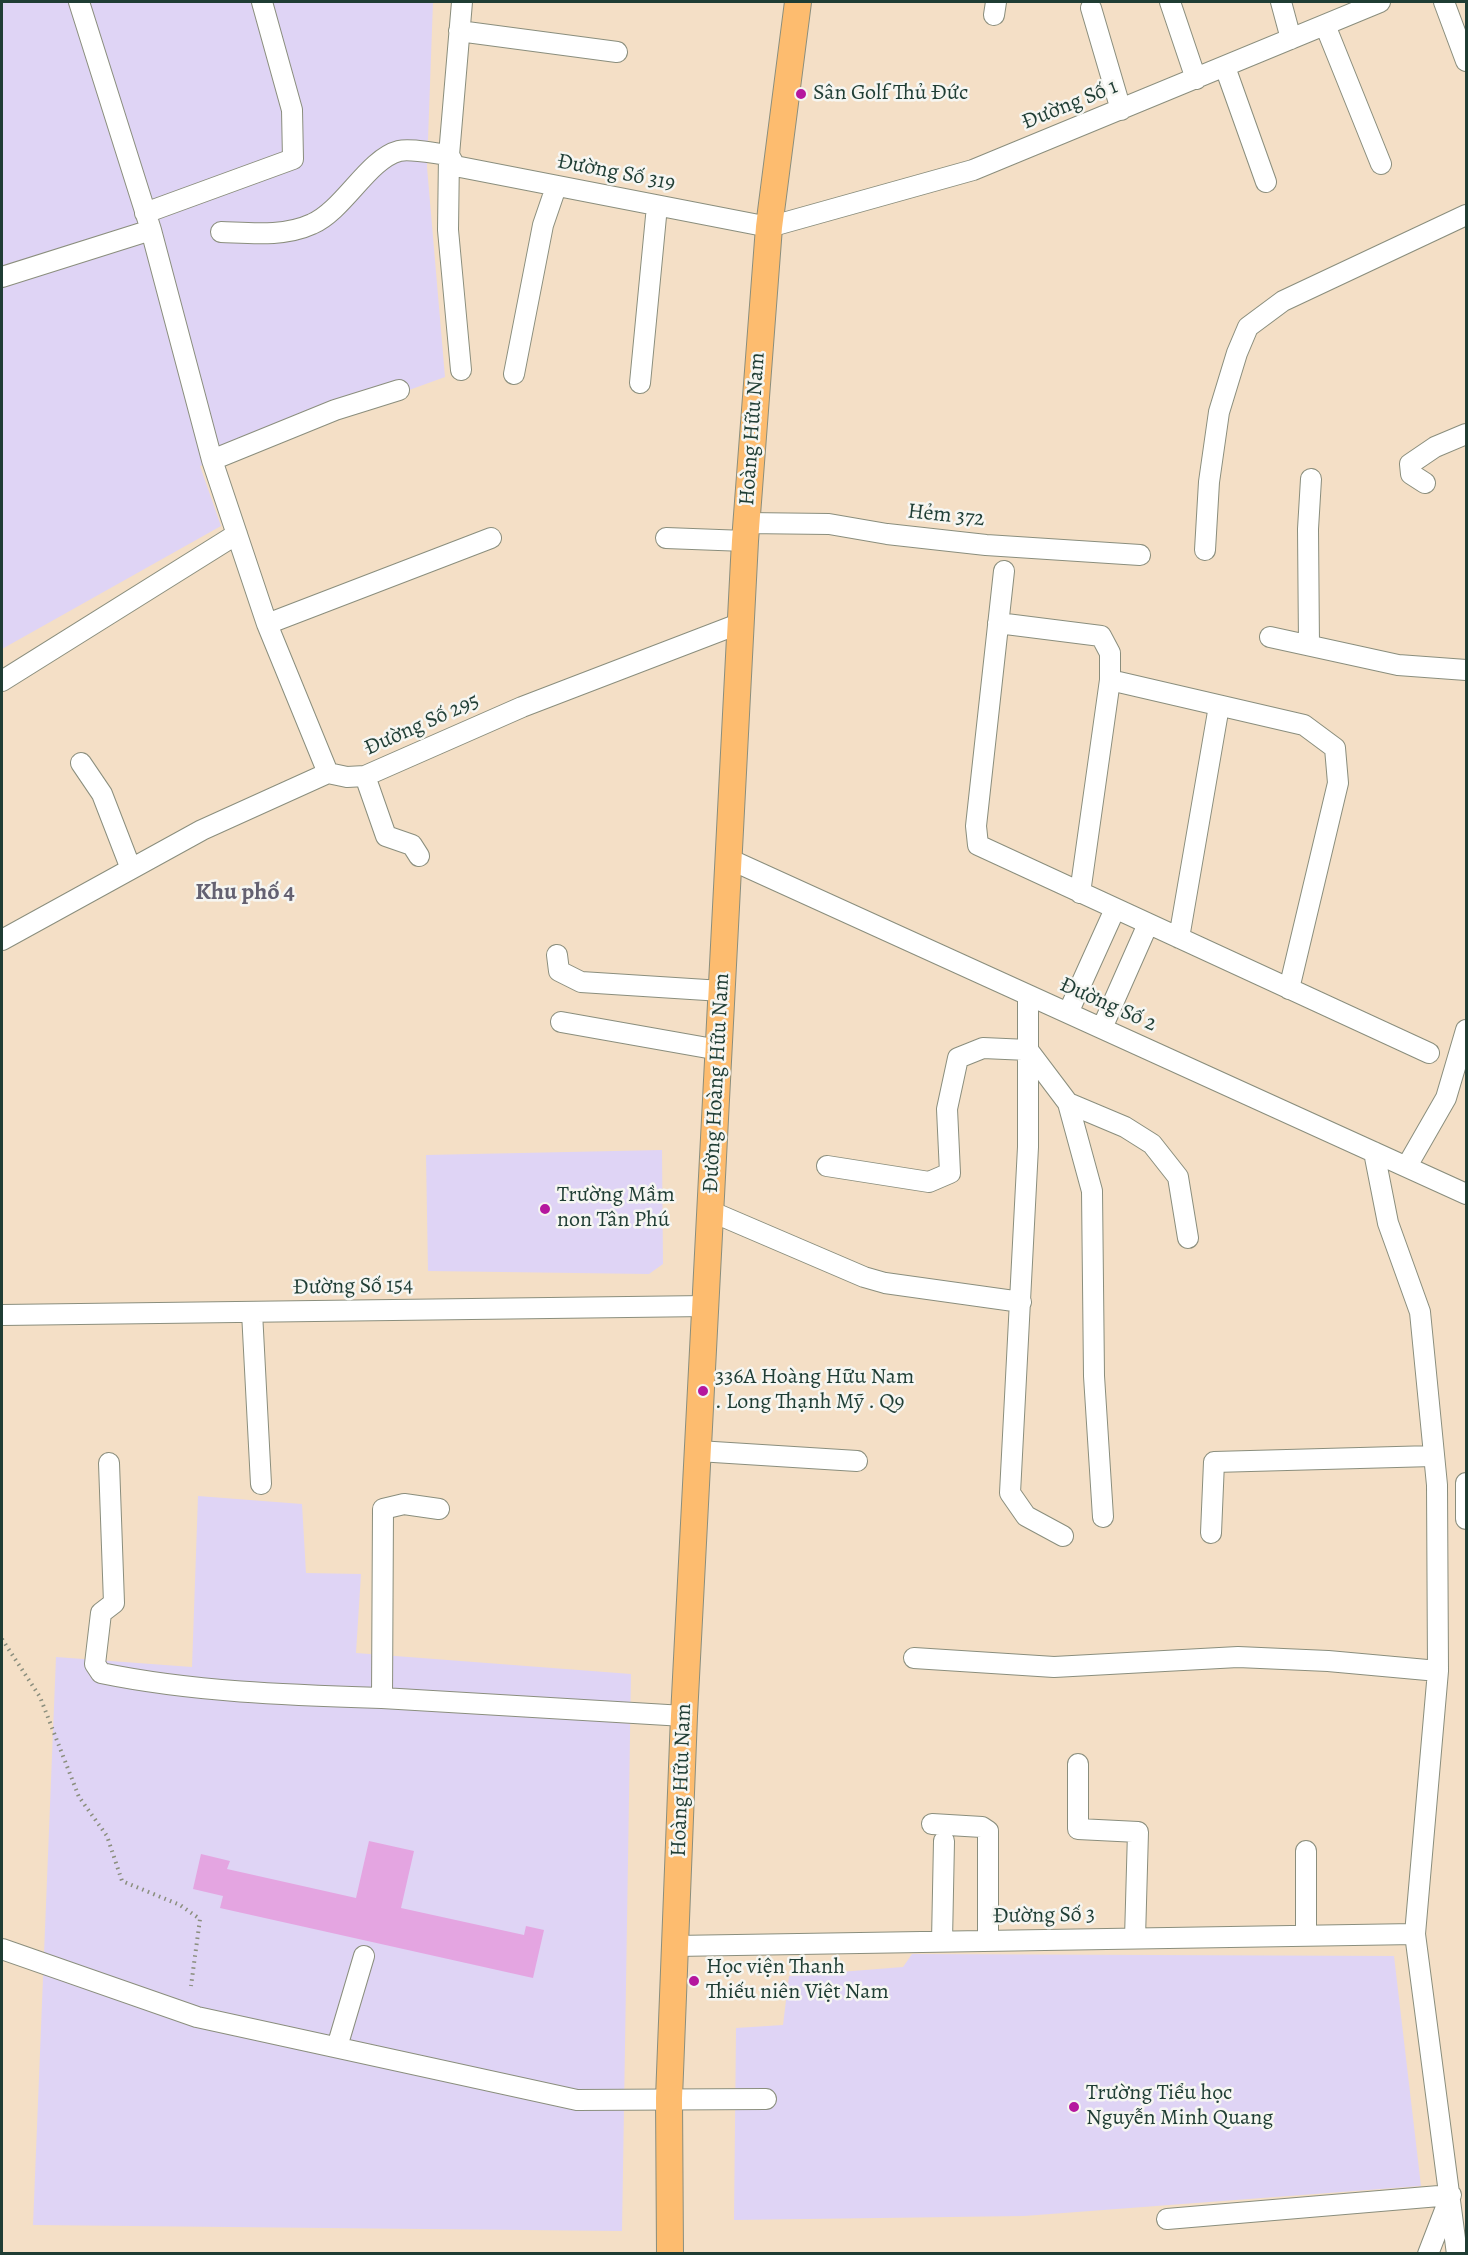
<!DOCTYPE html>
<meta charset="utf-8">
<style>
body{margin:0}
#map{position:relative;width:1468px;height:2255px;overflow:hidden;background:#f4dfc6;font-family:Alegreya,serif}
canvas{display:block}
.frame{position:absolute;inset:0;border:3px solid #1f3d34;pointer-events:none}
</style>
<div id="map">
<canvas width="1468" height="2255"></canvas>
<div class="frame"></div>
</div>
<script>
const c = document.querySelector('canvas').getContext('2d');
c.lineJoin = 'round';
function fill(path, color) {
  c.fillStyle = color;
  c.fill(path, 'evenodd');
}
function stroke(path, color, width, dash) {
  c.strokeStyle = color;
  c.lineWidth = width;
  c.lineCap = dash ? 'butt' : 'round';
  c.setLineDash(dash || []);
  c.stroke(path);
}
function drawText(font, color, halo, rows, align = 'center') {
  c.font = font + ' Alegreya,serif';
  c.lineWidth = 5;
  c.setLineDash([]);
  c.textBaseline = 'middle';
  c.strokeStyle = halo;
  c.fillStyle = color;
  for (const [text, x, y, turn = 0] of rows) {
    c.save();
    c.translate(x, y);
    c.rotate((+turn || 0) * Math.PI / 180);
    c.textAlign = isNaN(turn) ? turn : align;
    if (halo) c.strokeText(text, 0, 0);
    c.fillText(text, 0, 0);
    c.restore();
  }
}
const built = new Path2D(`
 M2,2H433L427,167L445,377L200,466L221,526L2,649Z
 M662,1150L663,1264L649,1274L428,1271L426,1155Z
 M198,1496L302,1504L306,1573L361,1574L356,1653L631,1674L622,2231L33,2225L56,1657L192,1667Z
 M912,1954L1394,1956L1421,2186L1024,2216L734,2220L736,2028L783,2025L789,1976L903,1967Z`);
const building = new Path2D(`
 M369,1841L414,1851L401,1908L524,1935L526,1926L544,1930L533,1978L220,1908L223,1896L193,1889L201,1854L230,1861L227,1869L356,1898Z`);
const path = new Path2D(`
 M2,1639L40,1697L79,1797L107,1836L122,1881L180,1905L200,1919L191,1986`);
const minor = new Path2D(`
 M79,2L151,230L212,460L267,624L328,773
 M462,2L449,155L455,166L769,227L973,170L1380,2
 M1170,2L1196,79
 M1281,2L1291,39
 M1444,2L1466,61
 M1091,8L1121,110
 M994,15L996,2
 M1325,25L1381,164
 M459,31L617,52
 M1225,67L1266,182
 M145,213L293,159L292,110L262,2
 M221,232C250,233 284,237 312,224C344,210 368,159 399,151C410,148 437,154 449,155L448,230L461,370
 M2,277L151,230
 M514,374L543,225L556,187
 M640,383L657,206
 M212,460L335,410L399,390
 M1425,483L1411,474L1410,464L1435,447L1466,434
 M746,523L829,524L887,534L986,545L1140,555
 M666,538L745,541
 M1205,550L1209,482L1219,412L1237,353L1248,327L1283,301L1466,215
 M1004,571L976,826L978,845L1429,1053
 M998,623L1101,636L1110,653V680L1080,893
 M267,624L491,538
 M1270,637L1398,665L1466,670
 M1309,645L1308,529L1311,479
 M1110,680L1304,725L1335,748L1338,783L1289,989
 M2,681L237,534
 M81,763L102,794L131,869
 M365,776L386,836L412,845L419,856
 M729,859L1466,1194
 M1179,938L1219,706
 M2,940L202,830L328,773L347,777L365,776L522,707L741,623
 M557,955L559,971L581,982L722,991
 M1028,995V1147L1010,1493L1026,1516L1063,1536
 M1068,1013L1115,909
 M561,1022L719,1050
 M1102,1028L1148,924
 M1068,1103L1125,1127L1152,1144L1178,1177L1188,1238
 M1374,1152L1388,1223L1420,1312L1437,1485L1438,1671L1415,1934L1457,2254
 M827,1166L929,1182L950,1173L947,1109L958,1058L983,1048L1028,1050L1068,1103L1092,1191L1094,1376L1103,1517
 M1407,1166L1446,1098L1466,1030
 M710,1211L864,1277L885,1283L1021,1302
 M252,1312L261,1484
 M2,1315L706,1306
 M698,1451L857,1461
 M109,1463L114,1603L101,1613L95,1664L101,1673C193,1692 288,1695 382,1698
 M1466,1483V1519
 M439,1509L404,1504L383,1509L382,1698L684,1716
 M1211,1533L1214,1462L1433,1456
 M914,1658L1054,1667L1238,1657L1328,1661L1438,1671
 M1078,1764V1829L1138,1832L1135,1938
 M932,1824L982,1827L988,1831V1941
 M1306,1851V1935
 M942,1941L944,1841
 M675,1946L1415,1934
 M2,1949L197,2017L577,2100L766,2099
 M337,2047L364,1956
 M1167,2219L1451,2195
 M1428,2254L1450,2197`);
const major = new Path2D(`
 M670,2254L669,2098L684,1716L745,541L769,227L798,2`);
const markers = [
 [801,94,6,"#b5179e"],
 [545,1209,6,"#b5179e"],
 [703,1391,6,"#b5179e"],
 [694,1981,6,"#b5179e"],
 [1074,2107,6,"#b5179e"]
];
const poiNames = [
 ["Sân Golf Thủ Đức",813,94],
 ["Trường Mầm",557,1196],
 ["non Tân Phú",557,1221],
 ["336A Hoàng Hữu Nam",715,1378],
 [". Long Thạnh Mỹ . Q9",715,1403],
 ["Học viện Thanh",706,1968],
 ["Thiếu niên Việt Nam",706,1993],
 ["Trường Tiểu học",1086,2094],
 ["Nguyễn Minh Quang",1086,2119]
];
const streetNames = [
 ["Đường Số 1",1070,105,-22],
 ["Đường Số 319",616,173,11],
 ["Hoàng Hữu Nam",753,429,-86],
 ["Hẻm 372",946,516,6],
 ["Đường Số 295",422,725,-24],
 ["Đường Số 2",1108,1005,24],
 ["Đường Hoàng Hữu Nam",717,1083,-87],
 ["Đường Số 154",353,1287,-1],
 ["Hoàng Hữu Nam",682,1780,-88],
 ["Đường Số 3",1044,1916,-1]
];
const neighbourhoodNames = [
 ["Khu phố 4",245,893]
];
fill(built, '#dfd4f5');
fill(building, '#e4a5e1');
stroke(minor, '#8a8e7d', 22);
stroke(major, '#8a8e7d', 28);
stroke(path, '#8a8e7d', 4, [1.5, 4.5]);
stroke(minor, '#fff', 20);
stroke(major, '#fdbc6f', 26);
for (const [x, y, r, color] of markers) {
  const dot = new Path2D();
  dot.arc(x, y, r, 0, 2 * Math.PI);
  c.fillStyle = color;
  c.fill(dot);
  stroke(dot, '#f6f6f2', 2);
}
drawText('22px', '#1f3d34', '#f6f6f2', poiNames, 'left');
drawText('22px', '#1f3d34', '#f6f6f2', streetNames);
drawText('bold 24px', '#646171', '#f6f6f2', neighbourhoodNames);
</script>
